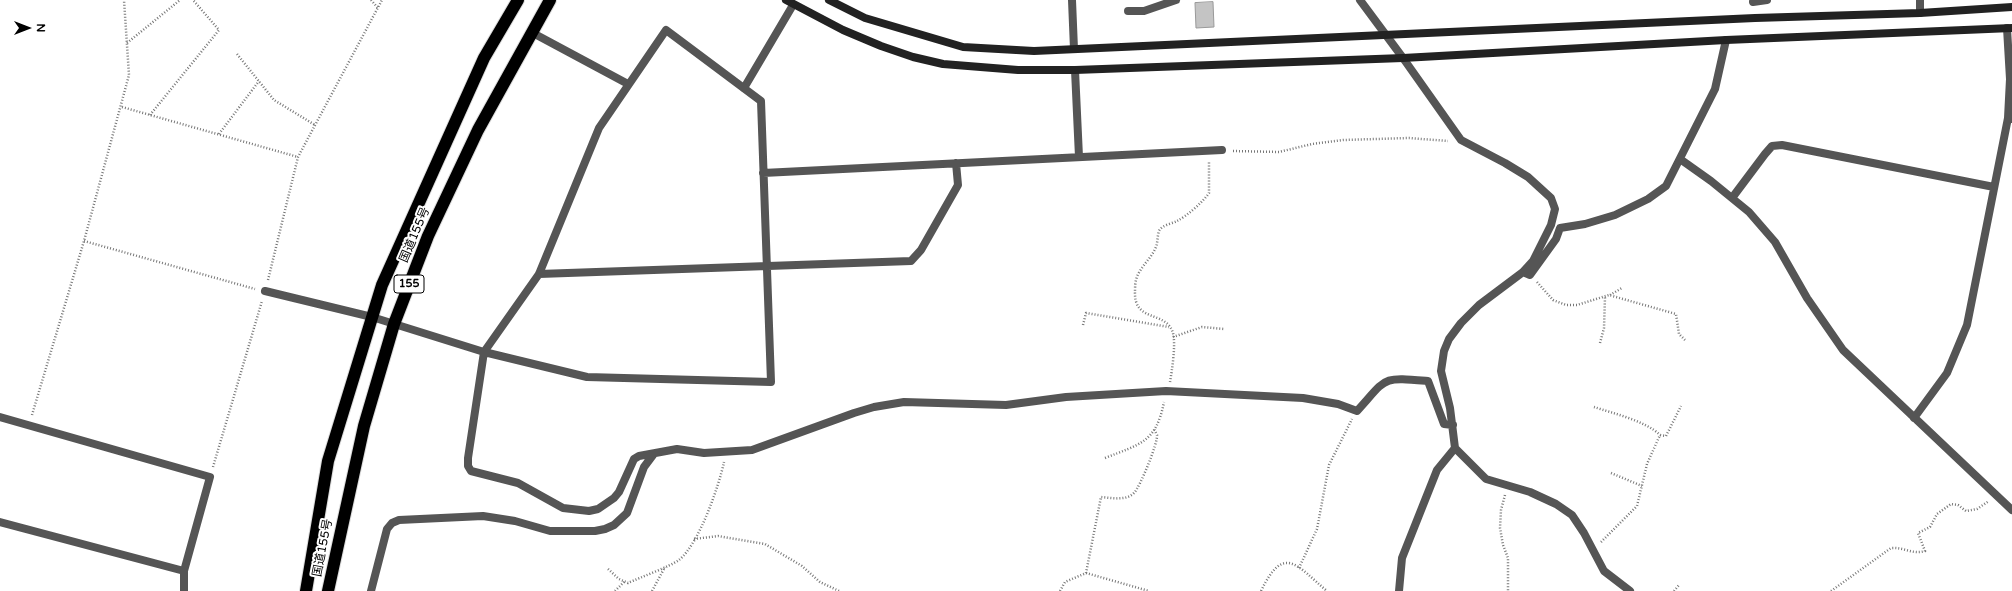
<!DOCTYPE html>
<meta charset="utf-8">
<style>
body{margin:0}
#map{position:relative;width:2012px;height:591px;overflow:hidden;background:#fff;font-family:"Varela Round",sans-serif}
canvas{display:block}
.north{position:absolute;left:8px;top:8px;width:40px;height:40px;-webkit-text-stroke:3px #fff;paint-order:stroke;rotate:90deg;font-size:11px;font-weight:700;line-height:16px;text-align:center;color:#000}
.north::after{content:'';display:block;margin:auto;width:14px;height:18px;background:#000;clip-path:polygon(50% 0,100% 100%,50% 72%,0 100%)}
</style>
<div id="map">
<canvas width="2012" height="591"></canvas>
<div class="north">N</div>
</div>
<script>
const c = document.querySelector('canvas').getContext('2d');
c.lineJoin = 'round';
function fill(path, color) {
  c.fillStyle = color;
  c.fill(path, 'evenodd');
}
function stroke(path, color, width, dash) {
  c.strokeStyle = color;
  c.lineWidth = width;
  c.lineCap = dash ? 'butt' : 'round';
  c.setLineDash(dash || []);
  c.stroke(path);
}
function drawText(font, color, halo, rows, align = 'center') {
  c.font = font + ' "Varela Round","Noto Sans JP",sans-serif';
  c.lineWidth = 4;
  c.setLineDash([]);
  c.textBaseline = 'middle';
  c.strokeStyle = halo;
  c.fillStyle = color;
  for (const [text, x, y, turn = 0] of rows) {
    c.save();
    c.translate(x, y);
    c.rotate((+turn || 0) * Math.PI / 180);
    c.textAlign = isNaN(turn) ? turn : align;
    if (halo) c.strokeText(text, 0, 0);
    c.fillText(text, 0, 0);
    c.restore();
  }
}
const building = new Path2D(`
 M1213,2L1214,27L1196,28L1195,3Z`);
const path = new Path2D(`
 M371,0L378,8
 M127,43L180,0
 M237,54L274,100L315,125
 M122,107L298,157
 M150,115L219,30L193,0
 M219,134L259,81
 M1233,151L1279,152L1312,144L1343,140L1409,138L1448,141
 M84,241L255,289
 M268,280L298,157L382,0
 M1537,282L1553,300L1566,305H1577L1609,295L1676,314L1679,334L1685,340
 M1610,295L1622,288
 M1083,325L1086,313L1169,327
 M1173,337L1202,327L1224,329
 M1600,343L1604,328L1605,297
 M1170,382C1172,370 1176,345 1173,333C1166,310 1134,323 1135,292C1135,289 1135,284 1136,280C1139,268 1150,260 1155,249C1158,244 1157,237 1159,231C1162,225 1171,224 1177,221C1187,216 1203,202 1209,193V162
 M1594,407C1612,413 1646,421 1660,435
 M32,415L84,241L129,75L124,0
 M1105,458C1140,444 1156,443 1164,402
 M213,467L262,301
 M1611,473L1642,486
 M1505,495L1501,510L1500,528L1503,545L1508,558V591
 M694,539L718,536L765,544L802,566L820,582L839,591
 M1601,542L1637,506L1647,464L1660,435L1666,436L1681,406
 M1299,568L1317,529L1329,465L1352,419
 M608,569L619,579L628,583C641,577 669,567 679,560C699,544 719,486 724,462
 M1086,573L1149,591
 M615,591L625,581
 M652,591L665,567
 M1060,591L1065,582L1086,573L1101,497C1112,498 1126,501 1134,493C1140,487 1158,443 1157,435C1156,433 1155,431 1154,429
 M1261,591C1284,543 1297,566 1327,591
 M1674,591L1679,585
 M1831,591L1891,548C1904,547 1913,555 1925,551L1918,533L1930,527L1937,514L1951,504L1958,505L1966,511L1977,509L1989,501`);
const lane = new Path2D(`
 M744,88L793,5`);
const street = new Path2D(`
 M1072,0L1074,49
 M1360,0L1403,58L1461,140L1505,163L1528,177L1551,198L1555,209L1551,225L1533,261L1523,272L1479,305L1461,323L1449,339L1444,351L1441,371L1450,408L1455,448L1486,479L1530,492L1556,504L1572,515L1584,533L1604,571L1630,591
 M1920,0V13
 M1753,2L1767,0
 M1128,11H1144L1176,0
 M2007,28L2010,79L2008,118
 M531,32L628,84
 M1075,70L1079,157
 M1680,159L1711,181L1749,212L1775,242L1807,298L1843,350L2012,510
 M763,173L1222,150
 M1732,198L1765,154L1772,146L1782,145L1994,187
 M1523,272L1530,275L1556,239L1560,228L1585,224L1615,215L1648,199L1666,186L1715,89L1726,40
 M539,274L911,261L921,250L958,185L956,163
 M265,291L372,317L484,352L587,377L771,382L761,101L666,30L599,128L539,274L484,352L468,458V466L471,471L518,483L563,508L589,511L598,509L614,498L619,492L634,459L639,456L677,449L704,453L752,450L854,413L874,407L904,402L1006,405L1066,397L1166,391L1303,398L1338,404L1357,411C1388,377 1380,377 1428,381L1444,424L1453,425
 M0,417L210,477L184,571V591
 M1914,418L1947,373L1967,325L2008,118L2012,119
 M0,522L184,571
 M371,591L387,529L392,523L399,520L483,516L515,521L550,531H595L605,529L614,525L627,513L644,467L653,455
 M1399,591L1402,558L1437,470L1455,448`);
const secondary = new Path2D(`
 M786,0L843,30L881,46L913,57L943,64L1018,70H1075L1403,58L1726,40L2012,28
 M829,0L865,18L963,47L1034,51L1755,18L1920,13L2012,7`);
const highway = new Path2D(`
 M306,591L328,461L382,285L484,58L518,0
 M328,591L364,426L394,324L428,236L478,130L550,0`);
const shields = [
 [409,284,30]
];
const shieldNames = [
 ["155",409,284]
];
const streetNames = [
 ["国道155号",415,235,-67],
 ["国道155号",323,548,-79]
];
fill(building, '#c4c4c4');
stroke(building, '#999', 1);
stroke(highway, '#dbdbdb', 14);
stroke(path, '#777', 2.5, [1, 2]);
stroke(lane, '#555', 8);
stroke(street, '#555', 8);
stroke(secondary, '#222', 8);
stroke(highway, '#000', 12);
for (const [x, y, w] of shields) {
  const box = new Path2D();
  box.roundRect(x - w / 2, y - 9, w, 18, 3);
  c.fillStyle = '#fff';
  c.fill(box);
  stroke(box, '#000', 1);
}
drawText('bold 11px', '#000', null, shieldNames);
drawText('12px', '#000', '#fff', streetNames);
</script>
